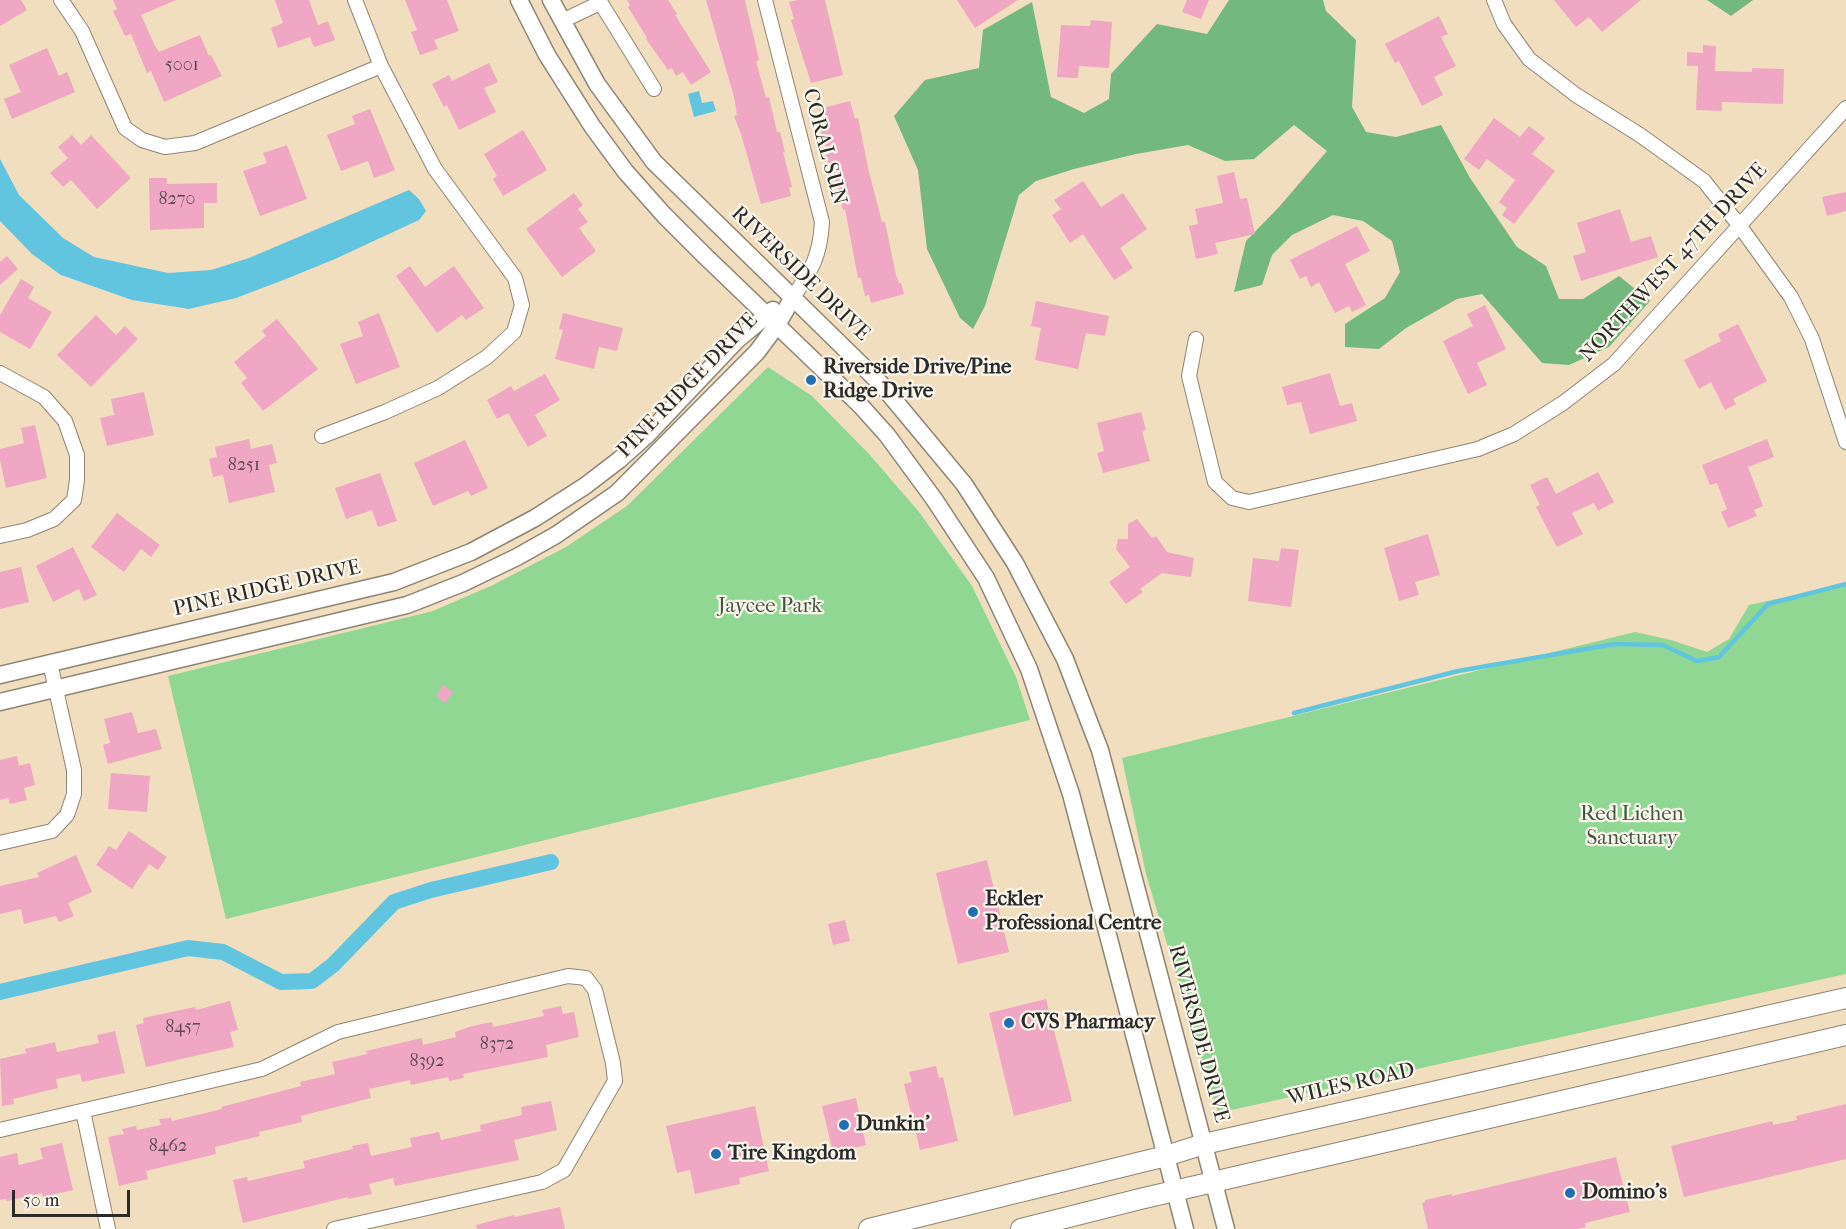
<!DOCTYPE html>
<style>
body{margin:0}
#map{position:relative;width:1846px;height:1229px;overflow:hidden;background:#f1debe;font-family:"IM FELL French Canon",serif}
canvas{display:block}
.scale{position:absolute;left:12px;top:1190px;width:118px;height:27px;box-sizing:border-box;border:3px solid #2b2b2b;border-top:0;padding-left:8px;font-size:18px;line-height:21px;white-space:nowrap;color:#2b2b2b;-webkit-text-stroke:4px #fbf7ec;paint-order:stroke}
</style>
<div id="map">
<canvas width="1846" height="1229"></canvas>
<div class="scale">50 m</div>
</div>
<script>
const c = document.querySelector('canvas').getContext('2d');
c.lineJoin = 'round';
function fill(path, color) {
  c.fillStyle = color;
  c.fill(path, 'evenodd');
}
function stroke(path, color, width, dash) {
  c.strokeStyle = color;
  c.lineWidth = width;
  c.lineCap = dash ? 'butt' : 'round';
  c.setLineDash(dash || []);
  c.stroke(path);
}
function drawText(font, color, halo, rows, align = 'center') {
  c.font = font + ' "IM FELL French Canon",serif';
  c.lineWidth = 4.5;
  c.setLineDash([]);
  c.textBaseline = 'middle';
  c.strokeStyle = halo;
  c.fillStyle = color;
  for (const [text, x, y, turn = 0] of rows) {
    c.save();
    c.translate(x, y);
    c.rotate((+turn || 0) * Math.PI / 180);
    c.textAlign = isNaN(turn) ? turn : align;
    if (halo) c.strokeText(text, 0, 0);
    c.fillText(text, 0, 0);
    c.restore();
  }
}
const green = new Path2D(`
 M768,367L812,396L869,454L919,512L972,586L1016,677L1030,720L226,919L168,676L433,611L493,585L566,547L627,506Z
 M1846,584V974L1218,1113L1146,874L1122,758L1635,632L1671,640L1707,652L1729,639L1749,605Z`);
const forest = new Path2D(`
 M1229,0H1323L1326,11L1356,40L1352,107L1366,132L1396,137L1441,125L1470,178L1517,247L1546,266L1559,299H1583L1619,276L1650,301L1609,347L1569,365L1542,363L1482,294L1457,299L1406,328L1379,349L1345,347V324L1385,298L1400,272L1392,241L1363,221L1333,215L1292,235L1272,255L1262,285L1234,292L1246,241L1279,207L1327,151L1294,125L1254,159L1225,161L1188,145L1136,154L1074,169L1036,181L1019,195L985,306L973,329L960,318L927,249L918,170L894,116L925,80L979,68L983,30L1032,2L1051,97L1084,113L1109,99L1111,74L1157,24L1207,34Z
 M1707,0H1753L1731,16Z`);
const water = new Path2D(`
 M699,91L702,103L713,101L716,111L694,117L688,94Z
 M0,159L19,195L63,238L94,257L168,273L211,270L249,258L409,190L419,199L426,211L419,220L335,259L286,279L236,298L189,309L132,300L61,275L32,254L0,221Z`);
const stream = new Path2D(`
 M1294,713L1458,671L1615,644L1663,645L1697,661L1719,657L1768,604L1846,584`);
const canal = new Path2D(`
 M0,992L188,948L223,952L281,982L312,981L333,965L394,902L431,890L551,862`);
const building = new Path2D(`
 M0,0H21L27,10L0,26Z
 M113,0H176L141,15L155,46L159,52L200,35L209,56L211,55L222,76L164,102L151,71L147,73L131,34L125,36L113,11L117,9Z
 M275,0H309L318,25L328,21L335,40L314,47L310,37L278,48L271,28L283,23Z
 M405,0H447L459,31L434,40L438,49L420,55L411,32L417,30Z
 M627,0H668L677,14L675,15L711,72L691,85L683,72L676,76L672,68L668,70L646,39L647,38L628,7L630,5Z
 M706,0H745L759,60L756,61L766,98L769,97L777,132H780L785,152H783L792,187L789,188L791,196L761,204L741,134L734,116L737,115L734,97Z
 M798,0H825L843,75L811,83L791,20L794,19L789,2Z
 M957,0H1018L975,28Z
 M1187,0H1209L1201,19L1182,12Z
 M1554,0H1641L1602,32L1589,17L1576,27Z
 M1439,16L1448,34L1441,37L1456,66L1434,77L1443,95L1422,106L1399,61L1395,63L1385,44Z
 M1091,20L1112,22L1109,68L1079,66L1078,78L1057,77L1061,25L1090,26Z
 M1703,45L1716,46L1715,71L1752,72V68L1784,69L1783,104L1722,102V111L1696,110L1698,66H1687V52L1703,53Z
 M47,48L59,76L67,72L75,92L12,119L4,99L21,92L9,65Z
 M489,63L498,82L484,88L496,112L459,130L447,105L444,107L432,84L449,75L452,81Z
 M850,101L855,119L858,118L869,172L882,222H885L896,275L899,283H901L904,294L871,303L869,295L865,296L861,278H858L845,209L843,210L834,174L831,175L826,155L828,154L817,119L821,118L819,109Z
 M370,109L395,170L374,178L368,161L341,171L327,135L355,124L352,116Z
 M1494,118L1520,137L1529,126L1545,138L1532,154L1555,171L1514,224L1502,215L1507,208L1499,202L1515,180L1487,159L1479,170L1464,159Z
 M523,130L547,170L503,196L493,179L497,176L484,154Z
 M72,135L81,145L91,135L131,178L97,209L71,180L63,187L50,173L68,158L58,147Z
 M287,145L307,199L260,216L243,171L267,163L263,153Z
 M1234,172L1240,199L1247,198L1255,234L1215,243L1218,254L1196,259L1189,226L1198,224L1195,209L1223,203L1217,176Z
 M149,178H167V184L217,183V203H204V228L150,230Z
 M1083,181L1101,207L1123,193L1147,229L1120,248L1133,268L1114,280L1083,234L1070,243L1052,215L1061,209L1054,200Z
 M1846,192V211L1827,216L1822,197Z
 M574,193L583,205L578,209L588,222L579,228L596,251L562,277L526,229Z
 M1620,209L1631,242L1651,236L1658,257L1581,281L1573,256L1586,252L1577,223Z
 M1357,226L1370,251L1345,264L1366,305L1352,312L1349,306L1335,313L1319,282L1311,287L1306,276L1300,279L1290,260Z
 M7,256L18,269L0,285V262Z
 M410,266L425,287L454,266L484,308L466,320L462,315L437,333L396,276Z
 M21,279L34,287L28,298L52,312L30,349L0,332V315Z
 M1036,301L1109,316L1105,336L1086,333L1078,369L1035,360L1041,328L1031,326Z
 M1485,305L1506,349L1477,363L1487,385L1468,394L1443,341L1473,326L1467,314Z
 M379,313L400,367L356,384L340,344L363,336L358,322Z
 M563,313L623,328L617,351L599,347L594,369L555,359L563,330L559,329Z
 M96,315L116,335L125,326L138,339L91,387L57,355Z
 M277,319L318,369L263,411L241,383L247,378L234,362L266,336L262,331Z
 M1738,324L1767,381L1733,399L1736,404L1725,410L1711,382L1699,389L1684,360L1721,341L1718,334Z
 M1330,373L1340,406L1352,403L1357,421L1310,434L1301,402L1287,405L1282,387Z
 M545,374L560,400L535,415L547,436L528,447L508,413L497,419L487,400L511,386L514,391Z
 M144,392L154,435L107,446L100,418L114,415L111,399Z
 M1141,412L1146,430L1142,431L1150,461L1103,473L1097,453L1104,451L1097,423Z
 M35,425L47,478L6,488L0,460V449L24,443L21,428Z
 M249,439L251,449L272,444L277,463L269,465L275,492L229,503L223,475L213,477L209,459L217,457L215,447Z
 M1767,439L1774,457L1748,467L1763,506L1754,510L1757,516L1728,528L1721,512L1727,509L1717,483L1710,485L1702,465Z
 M465,440L488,488L471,496L468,491L433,506L414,463Z
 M1598,472L1614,502L1598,511L1594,503L1572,513L1583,534L1557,547L1536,507L1540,505L1530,485L1547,477L1556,494Z
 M380,473L397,521L378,527L372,510L346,519L335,488Z
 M117,513L160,545L151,557L141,549L124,572L91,547Z
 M1137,519L1152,538L1156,536L1167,552L1194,558L1191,577L1162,573L1140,589L1143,592L1126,604L1109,582L1130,567L1116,549L1118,539H1128V524Z
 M1428,534L1440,575L1415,582L1419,595L1399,601L1384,548Z
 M73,547L97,595L84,601L79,589L53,602L36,566Z
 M1281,548L1299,550L1291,607L1248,601L1253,558L1279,561Z
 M21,567L29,602L0,609V572Z
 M443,685L453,692L445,703L436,696Z
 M132,712L138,733L156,729L162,749L108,764L103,745L110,743L104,719Z
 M17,756L19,766L30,763L35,785L24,788L27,800L10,804L8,798L0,800V760Z
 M111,773L150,776L147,812L108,809Z
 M129,831L167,857L158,870L149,864L132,889L96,865L109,846L116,850Z
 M76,855L92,892L68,903L74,916L59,922L56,916L24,924L21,909L0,914V886L39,877L37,873Z
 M987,860L1009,952L958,964L936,873Z
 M845,920L850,941L833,945L828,924Z
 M1046,999L1072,1101L1014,1116L989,1013Z
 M230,1001L238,1030L230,1032L234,1047L146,1067L136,1025L144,1023L143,1018L195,1007L196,1010Z
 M561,1006L563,1014L574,1012L579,1037L546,1045L548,1057L463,1074L464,1078L449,1081L448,1077L411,1085L410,1080L369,1089L371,1098L301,1116L302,1122L259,1132L260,1136L215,1147L216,1154L146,1171L148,1179L119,1186L108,1137L124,1134L122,1129L136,1126L137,1130L161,1125L159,1119L171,1118L172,1121L222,1109L221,1107L301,1086L300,1082L335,1074L332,1062L367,1054L366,1051L422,1038L423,1045L456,1037L455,1032L472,1026L492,1022L493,1027L544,1016L542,1010Z
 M115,1031L125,1073L82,1082L80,1074L56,1079L58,1088L13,1099L14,1104L2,1106L0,1059L26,1053L25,1049L55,1042L57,1052L99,1043L97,1035Z
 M936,1066L939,1078L943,1077L958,1141L920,1150L904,1084L912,1082L909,1072Z
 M856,1098L866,1145L833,1153L822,1106Z
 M551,1101L557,1130L514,1140L519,1160L395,1186L393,1178L369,1184L372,1194L348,1199V1197L243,1223L233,1180L247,1177L248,1181L305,1168L303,1161L353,1149L352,1146L368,1143L371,1156L412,1147L410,1138L439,1132L441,1140L481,1131L480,1125L522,1115L521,1107Z
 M1846,1104V1159L1684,1197L1671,1146L1772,1121L1773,1125L1797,1120L1796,1116Z
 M755,1106L769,1171L739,1178L740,1184L695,1194L690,1170L677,1173L666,1126Z
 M62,1143L73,1190L43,1197L42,1193L7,1201L6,1199L0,1200V1157L17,1153L19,1165L43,1159L40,1148Z
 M1616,1157L1630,1212L1585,1223L1586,1227L1577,1229H1428L1422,1203L1425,1202V1200L1452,1194V1196Z
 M560,1207L565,1229H477L476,1225L514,1215L515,1217Z`);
const minor = new Path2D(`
 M61,0L82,31L125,128L142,140L165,147L195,143L381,66
 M599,0L654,89
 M765,0L822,222C820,258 811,270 792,299
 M1494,0L1504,24L1529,59L1576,95L1640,135L1704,181L1739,225L1791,297L1812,339L1846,442
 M562,21L600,3
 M1196,339L1189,376L1215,482L1232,498L1249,502L1478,449L1514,434L1563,403L1614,364L1846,108
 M0,373L44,397L65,421L77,455V480L74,500L54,519L27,530L0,536
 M322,436L385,412L438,388L487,357L514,332L522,305L515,278L435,169L381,66L355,0
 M0,843L52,831L67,815L74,794V770L50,663
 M83,1111L108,1229
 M0,1130L262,1069L338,1032L568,976L586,978L595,990L613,1063L615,1081L564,1170L542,1182L334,1229`);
const tertiary = new Path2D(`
 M519,0L547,55L592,126L625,171L664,215L704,255L860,405L887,435L934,499L986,578L1029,669L1071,794L1185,1229
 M551,0L597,84L654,162L880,383L964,484L1015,563L1065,659L1100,750L1226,1229
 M0,675L394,582L471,552L535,518L585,486L619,460L647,435L737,340L773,310
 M0,702L407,605L463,583L517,557L556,535L617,493L757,352L777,325L792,299`);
const secondary = new Path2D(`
 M869,1229L1166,1156L1204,1144L1846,998
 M1021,1229L1140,1199L1846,1035`);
const markers = [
 [811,380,6,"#1f6fb2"],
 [973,912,6,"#1f6fb2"],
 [1009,1023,6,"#1f6fb2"],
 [844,1125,6,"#1f6fb2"],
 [716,1154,6,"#1f6fb2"],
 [1570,1193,6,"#1f6fb2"]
];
const numberNames = [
 ["5001",182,66],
 ["8270",177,200],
 ["8251",244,466],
 ["8457",183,1028],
 ["8372",497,1045],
 ["8392",427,1062],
 ["8462",168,1147]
];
const streetNames = [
 ["CORAL SUN",824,147,75],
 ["NORTHWEST 47TH DRIVE",1674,263,-47],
 ["RIVERSIDE DRIVE",800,274,44],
 ["PINE RIDGE DRIVE",688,386,-46],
 ["PINE RIDGE DRIVE",267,589,-13],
 ["RIVERSIDE DRIVE",1198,1034,75],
 ["WILES ROAD",1351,1085,-13]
];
const poiNames = [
 ["Riverside Drive/Pine",823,368],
 ["Ridge Drive",823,392],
 ["Eckler",985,900],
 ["Professional Centre",985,924],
 ["CVS Pharmacy",1021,1023],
 ["Dunkin'",856,1125],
 ["Tire Kingdom",728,1154],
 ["Domino's",1582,1193]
];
const parkNames = [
 ["Jaycee Park",770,607],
 ["Red Lichen",1632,815],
 ["Sanctuary",1632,839]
];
fill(green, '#8fd792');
fill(forest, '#73b87c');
fill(water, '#62c5e0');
stroke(stream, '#62c5e0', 4.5);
stroke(canal, '#62c5e0', 16);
fill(building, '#efa7c3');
stroke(minor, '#8e8474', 16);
stroke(tertiary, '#8e8474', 19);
stroke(secondary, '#8e8474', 22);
stroke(minor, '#fff', 14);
stroke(tertiary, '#fff', 16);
stroke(secondary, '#fff', 20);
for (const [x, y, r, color] of markers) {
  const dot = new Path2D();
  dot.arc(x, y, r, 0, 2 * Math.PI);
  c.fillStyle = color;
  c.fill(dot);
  stroke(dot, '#fbf7ec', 2);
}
drawText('18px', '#5c4a51', null, numberNames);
drawText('21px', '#2b2b2b', '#fbf7ec', streetNames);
drawText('bold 21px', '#2b2b2b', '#fbf7ec', poiNames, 'left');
drawText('21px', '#445645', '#fbf7ec', parkNames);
</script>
